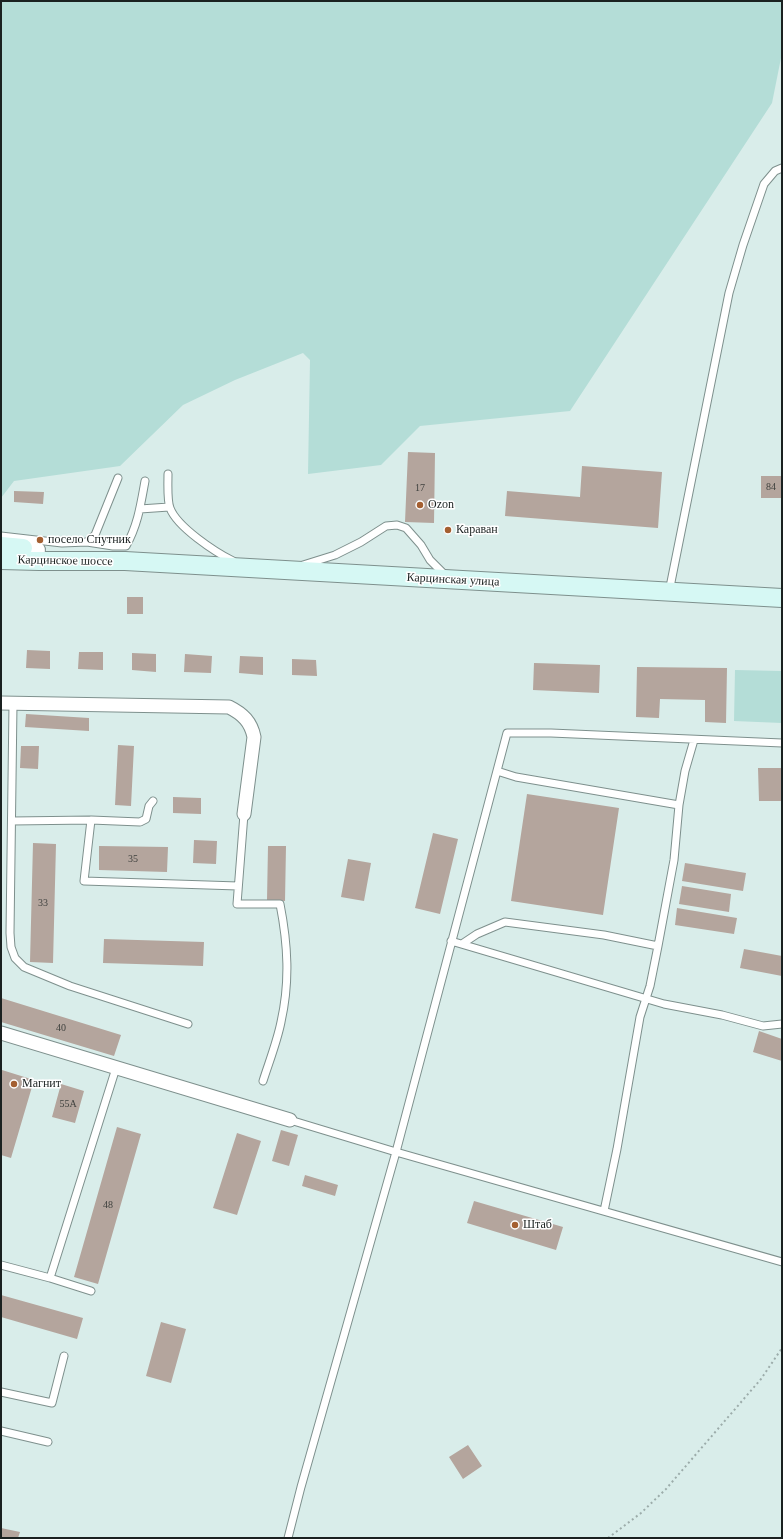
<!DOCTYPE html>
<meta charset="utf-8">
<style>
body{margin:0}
#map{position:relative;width:783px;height:1539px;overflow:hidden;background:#d9edea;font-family:Georgia,serif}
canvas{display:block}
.frame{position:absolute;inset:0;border:2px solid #1a2120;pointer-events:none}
</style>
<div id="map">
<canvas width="783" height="1539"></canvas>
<div class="frame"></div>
</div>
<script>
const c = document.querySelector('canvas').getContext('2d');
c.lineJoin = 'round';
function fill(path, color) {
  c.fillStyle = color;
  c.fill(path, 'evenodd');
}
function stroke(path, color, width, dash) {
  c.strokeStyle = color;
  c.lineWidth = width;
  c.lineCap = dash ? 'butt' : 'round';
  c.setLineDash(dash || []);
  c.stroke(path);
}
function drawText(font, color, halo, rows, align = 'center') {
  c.font = font + ' Georgia,serif';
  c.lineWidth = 3;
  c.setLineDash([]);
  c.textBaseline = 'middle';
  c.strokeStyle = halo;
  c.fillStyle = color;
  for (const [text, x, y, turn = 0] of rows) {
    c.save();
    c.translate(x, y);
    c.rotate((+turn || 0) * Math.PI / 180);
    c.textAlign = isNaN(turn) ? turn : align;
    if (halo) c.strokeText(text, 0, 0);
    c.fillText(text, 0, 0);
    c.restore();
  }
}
const green = new Path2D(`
 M1,1H782V53L772,103L570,411L420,426L381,465L308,474L310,360L303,353L235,380L183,405L120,466L14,481L1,498Z
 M735,670L782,671V723L734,721Z`);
const building = new Path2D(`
 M408,452L435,453L434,523L405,522Z
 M582,466L662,472L658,528L505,516L507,491L580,497Z
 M761,476H782V498H761Z
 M14,491L44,492L43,504L14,502Z
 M127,597H143V614H127Z
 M27,650L50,651V669L26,668Z
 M79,652H103V670L78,669Z
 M132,653L156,654V672L132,670Z
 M185,654L212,656L211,673L184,672Z
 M240,656L263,657V675L239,673Z
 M292,659L316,660L317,676L292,675Z
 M534,663L600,665L599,693L533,690Z
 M637,667L727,668L726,723L705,722V700L660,699L659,718L636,717Z
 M26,714L89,718V731L25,727Z
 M118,745L134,746L131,806L115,805Z
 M21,746H39L38,769L20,768Z
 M758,768H782V801H759Z
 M527,794L619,808L603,915L511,901Z
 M173,797L201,798V814L173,813Z
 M433,833L458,839L440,914L415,908Z
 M194,840L217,841L216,864L193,863Z
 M33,843L56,844L53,963L30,962Z
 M99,846L168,847L167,872L99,870Z
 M268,846H286L285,901L267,900Z
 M348,859L371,863L364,901L341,897Z
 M685,863L746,873L743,891L682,881Z
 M682,886L731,894L729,912L679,904Z
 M677,908L737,918L734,934L675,925Z
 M104,939L204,942L203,966L103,963Z
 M744,949L782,956V976L740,968Z
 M1,998L121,1035L114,1056L1,1022Z
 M759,1031L782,1039V1061L753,1052Z
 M2,1070L34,1080L11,1158L1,1155Z
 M61,1084L84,1091L75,1123L52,1117Z
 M117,1127L141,1134L98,1284L74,1277Z
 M281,1130L298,1135L289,1166L272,1161Z
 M237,1133L261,1141L237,1215L213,1208Z
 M305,1175L338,1185L335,1196L302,1186Z
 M474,1201L563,1227L556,1250L467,1223Z
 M1,1295L83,1318L77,1339L1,1317Z
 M161,1322L186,1329L171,1383L146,1376Z
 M468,1445L482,1466L463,1479L449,1457Z
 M1,1528L20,1532L18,1538H1Z`);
const path = new Path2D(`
 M608,1538L641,1513L666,1489L761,1379L782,1348`);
const service = new Path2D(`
 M168,474C168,483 167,500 170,508C177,527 215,552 233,561
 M140,509L169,507
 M1,536L62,543L87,542L95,535L118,478
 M87,542L113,546H126C138,525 141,503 145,481
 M303,565L335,555L361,542L386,526L397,525L406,528L421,545L430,560L446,576
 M669,592L729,293L743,245L764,184L775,171L782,168
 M13,704L10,933L11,947L15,958L24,967L70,986L188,1024
 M497,771L516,777L679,805
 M244,814L237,904H280C288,945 290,982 281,1022C277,1042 269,1062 263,1081
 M91,820L140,822L146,819L149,806L153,801
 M12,821L91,820L84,881L238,886
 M451,941L664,1004L722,1015L763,1026L782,1024
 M462,944L477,934L505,922L604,935L658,946
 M290,1120L396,1152L782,1262
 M604,1211L617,1149L640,1017L650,986L658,946L674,860L679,805L685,771L694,740
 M1,1265L50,1278L91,1291
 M50,1278L116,1068
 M1,1392L52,1403L64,1356
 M1,1431L48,1442
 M288,1538L301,1487L396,1152L507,733H551L782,743`);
const minor = new Path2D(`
 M1,703L229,707C243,714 251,722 254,737L244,814
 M1,1033L290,1120`);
const tertiary = new Path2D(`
 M23,548L37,550`);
const secondary = new Path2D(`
 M1,546L23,548
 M1,560L39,561H125L782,598`);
const markers = [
 [420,505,4,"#a45f31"],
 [448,530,4,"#a45f31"],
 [40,540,4,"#a45f31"],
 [14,1084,4,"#a45f31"],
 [515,1225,4,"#a45f31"]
];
const numberNames = [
 ["84",771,487],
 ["17",420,488],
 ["35",133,859],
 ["33",43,903],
 ["40",61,1028],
 ["55А",68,1104],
 ["48",108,1205]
];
const poiNames = [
 ["Ozon",428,505],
 ["Караван",456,530],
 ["посело Спутник",48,540],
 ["Магнит",22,1084],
 ["Штаб",523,1225]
];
const streetNames = [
 ["Карцинское шоссе",65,561,1],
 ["Карцинская улица",453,580,3]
];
fill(green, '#b4ddd7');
fill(building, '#b4a59d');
stroke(service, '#7e908d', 9);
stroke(minor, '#7e908d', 15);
stroke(tertiary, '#7e908d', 18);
stroke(secondary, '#7e908d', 20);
stroke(path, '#9cacaa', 2, [2, 3]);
stroke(service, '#fff', 7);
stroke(minor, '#fff', 13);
stroke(tertiary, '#fff', 16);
stroke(secondary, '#d6f8f4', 18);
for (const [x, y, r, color] of markers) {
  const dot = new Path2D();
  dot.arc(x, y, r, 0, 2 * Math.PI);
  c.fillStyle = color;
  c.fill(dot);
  stroke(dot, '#fff', 1.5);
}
drawText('10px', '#40423f', null, numberNames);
drawText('12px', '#1a2120', '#fff', poiNames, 'left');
drawText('12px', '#1a2120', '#fff', streetNames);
</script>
